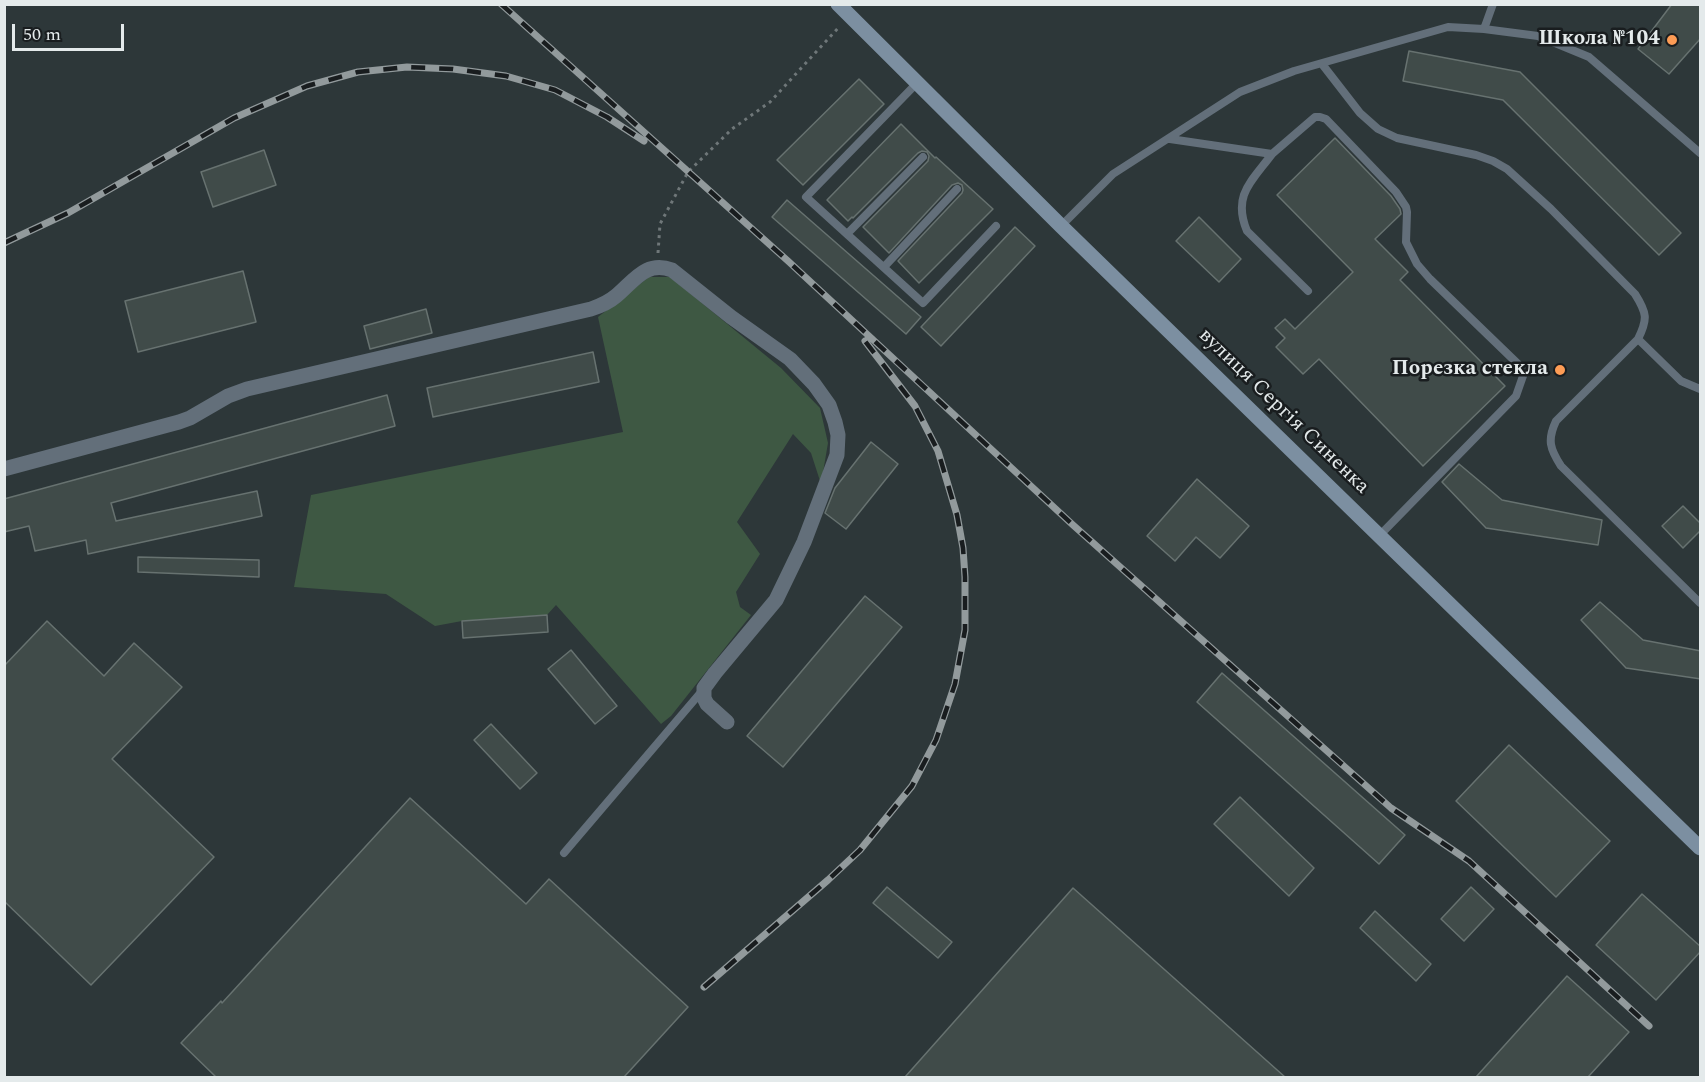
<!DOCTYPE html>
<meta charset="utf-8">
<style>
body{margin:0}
#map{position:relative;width:1705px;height:1082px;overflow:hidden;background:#2d3739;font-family:Spectral,serif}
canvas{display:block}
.frame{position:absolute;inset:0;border:6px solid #e4eaeb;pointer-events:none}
.scale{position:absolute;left:12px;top:24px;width:112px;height:27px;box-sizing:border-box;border:3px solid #e4eaeb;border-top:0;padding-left:8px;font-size:18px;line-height:21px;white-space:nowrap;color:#e4eaeb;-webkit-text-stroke:4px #191d1f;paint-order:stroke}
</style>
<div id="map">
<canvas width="1705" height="1082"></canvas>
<div class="frame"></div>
<div class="scale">50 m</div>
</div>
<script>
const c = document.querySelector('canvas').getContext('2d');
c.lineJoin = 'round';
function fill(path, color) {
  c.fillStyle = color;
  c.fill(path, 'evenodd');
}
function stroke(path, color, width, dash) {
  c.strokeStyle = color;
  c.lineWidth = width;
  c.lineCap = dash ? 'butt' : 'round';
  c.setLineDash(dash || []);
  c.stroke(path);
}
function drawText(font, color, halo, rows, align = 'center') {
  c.font = font + ' Spectral,serif';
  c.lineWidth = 5;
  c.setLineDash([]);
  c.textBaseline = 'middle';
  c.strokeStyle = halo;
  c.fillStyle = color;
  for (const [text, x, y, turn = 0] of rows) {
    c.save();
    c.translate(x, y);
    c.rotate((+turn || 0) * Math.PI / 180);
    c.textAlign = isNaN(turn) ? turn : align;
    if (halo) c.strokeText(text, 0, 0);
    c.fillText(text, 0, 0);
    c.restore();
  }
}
const green = new Path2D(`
 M649,277H670L781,368L820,408L828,443L821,484L811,453L793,434L737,522L760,554L736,592L740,607L751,615L671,716L661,724L556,605L547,615L462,621L435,626L386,594L294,587L311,495L623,432L598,317Z`);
const building = new Path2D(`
 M1672,4H1701V38L1669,74L1638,49Z
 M1409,51L1520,72L1681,233L1659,255L1503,100L1403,81Z
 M859,79L884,104L803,185L777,160Z
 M901,124L935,158L936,157L993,209L919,283L898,261L962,193L963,190L962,185L958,183L952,185L889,253L863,227L928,161L929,156L927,152L922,151L918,153L853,218L852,217L848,221L827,200Z
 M1335,138L1391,196L1400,209L1401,214L1375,239L1408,272L1400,280L1505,386L1423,466L1319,359L1303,374L1276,347L1285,338L1275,328L1285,319L1295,329L1353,272L1277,195Z
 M264,150L276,185L213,207L201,172Z
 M787,200L921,317L906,334L772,217Z
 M1199,217L1241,259L1219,282L1176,241Z
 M1015,227L1035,246L941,346L921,327Z
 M243,271L256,322L138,352L125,301Z
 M426,309L432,333L370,349L364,326Z
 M593,352L599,382L433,417L427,388Z
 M387,395L395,426L111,503L116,521L257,491L262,516L88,554L86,540L35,551L29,526L4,532V499Z
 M871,442L898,464L846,529L825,513L835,488Z
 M1459,464L1502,500L1602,520L1598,545L1486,528L1442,482Z
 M1197,479L1249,526L1220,558L1196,537L1175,561L1147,536Z
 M1683,506L1701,524V530L1683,548L1662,526Z
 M138,557L259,560V577L138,572Z
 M865,596L902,627L783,767L747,736Z
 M1600,602L1643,640L1701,651V679L1626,668L1581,620Z
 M547,615L548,632L463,638L462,621Z
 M47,621L104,676L134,643L182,687L112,759L214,857L91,985L4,901V666Z
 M571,650L617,706L595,724L548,669Z
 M1222,673L1405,835L1379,864L1197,702Z
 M491,724L537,773L520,789L474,740Z
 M1509,745L1610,841L1556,897L1456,801Z
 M1240,797L1314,868L1289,896L1214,824Z
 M410,798L526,904L549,879L688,1007L624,1077H216L181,1043L221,1001L222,1003Z
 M887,887L952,942L938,958L873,903Z
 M1471,887L1494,909L1464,941L1441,919Z
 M1073,888L1285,1077H905Z
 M1642,894L1701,947V951L1656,1000L1596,945Z
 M1375,911L1431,964L1416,981L1360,928Z
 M1567,976L1629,1032L1588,1077H1476Z`);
const path = new Path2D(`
 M658,253L660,224L688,172L732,129L770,102L840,26`);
const lane = new Path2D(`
 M1484,29L1493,4
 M1322,64L1360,113L1378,129L1397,138L1476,155L1493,161L1507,169L1551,209L1635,294C1647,313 1648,319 1638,339L1681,381L1700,389
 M917,83L806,197L923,303L996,226
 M1170,139L1272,154L1315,117H1320L1326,119L1396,192L1406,207L1407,212L1406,242L1417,264L1430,279L1518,364L1523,376L1516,396L1380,535
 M1272,154C1252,181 1232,195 1247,231L1308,291
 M1061,226L1113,174L1240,92L1294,71L1448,27L1484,29L1538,36L1589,57L1700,153
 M847,234L923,157
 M884,267L957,189
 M1638,339L1556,421C1547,440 1550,449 1561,466L1700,603
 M564,853L702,691`);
const street = new Path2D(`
 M4,469L179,422L190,418L228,396L247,389L591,309C600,306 609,302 616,296C634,281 646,260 672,270L731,317L790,359L814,384L829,405L835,422L838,435L837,455L804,542L776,600L715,673L704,688V698L707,704L727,722`);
const secondary = new Path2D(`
 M838,4L1061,226L1700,848`);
const rail = new Path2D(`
 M501,4L788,261L1073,525L1391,808L1469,861L1649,1026
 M4,243L68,213L234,118L307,86L358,72L407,67L453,69L506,76L555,90L607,117L644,141
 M704,987L828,880L860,850L912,786L936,740L955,684L965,630V577L963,548L957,515L938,451L915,406L865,341`);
const markers = [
 [1672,40,6,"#fd9c55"],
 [1560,370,6,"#fd9c55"]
];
const poiNames = [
 ["Школа №104",1660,40],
 ["Порезка стекла",1548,370]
];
const streetNames = [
 ["вулиця Сергія Синенка",1283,412,44]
];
fill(green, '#3e5843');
fill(building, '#404b49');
stroke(building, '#677270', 1.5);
stroke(path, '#6f7779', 3, [3, 4.5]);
stroke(lane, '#636f7a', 8);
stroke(street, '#636f7a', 15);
stroke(secondary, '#7c8fa1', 15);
stroke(rail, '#929a9c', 7);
stroke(rail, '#191d1f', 4.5, [14]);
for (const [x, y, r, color] of markers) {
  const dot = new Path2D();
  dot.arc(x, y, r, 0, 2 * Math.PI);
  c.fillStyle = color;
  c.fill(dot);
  stroke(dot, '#191d1f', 2);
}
drawText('bold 21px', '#e4eaeb', '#191d1f', poiNames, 'right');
drawText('21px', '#e4eaeb', '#191d1f', streetNames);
</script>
